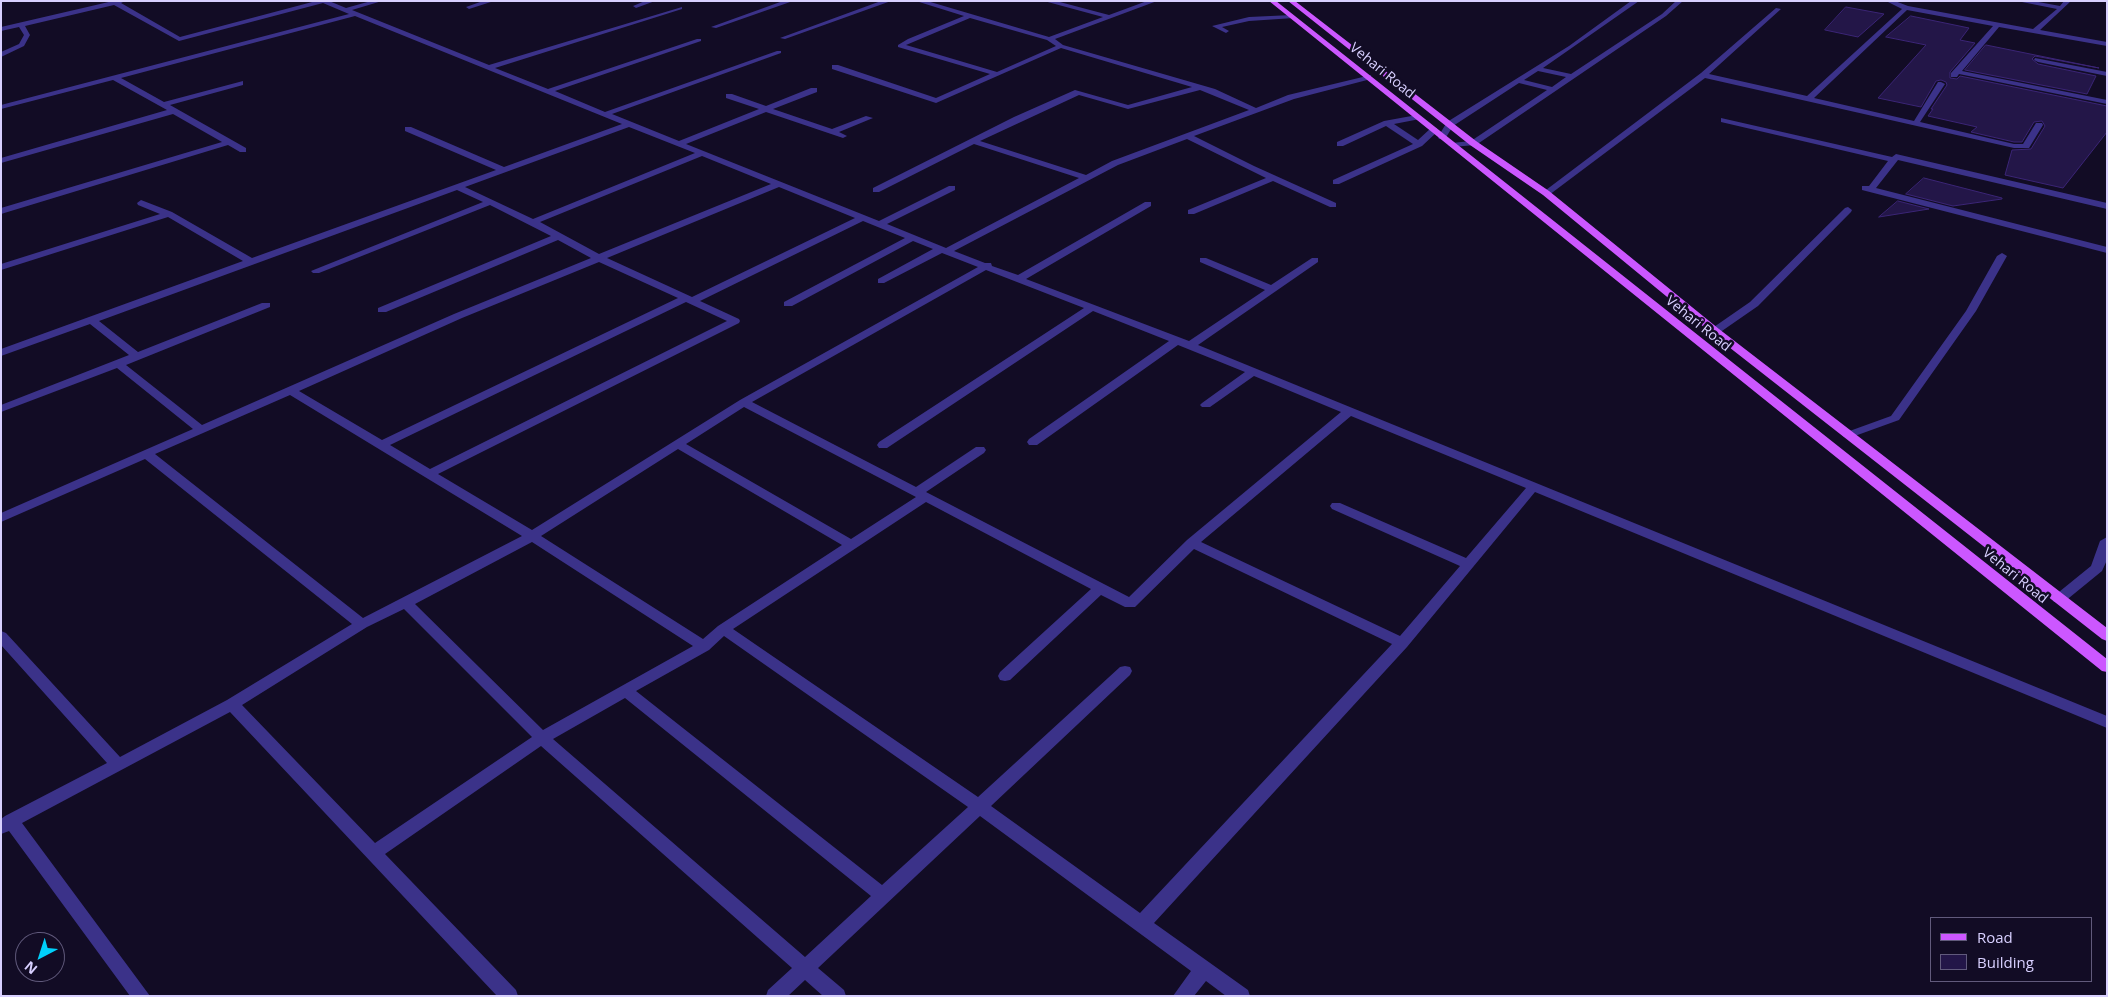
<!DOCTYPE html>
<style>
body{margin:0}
#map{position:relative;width:2108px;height:997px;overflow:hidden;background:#120c25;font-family:"Open Sans",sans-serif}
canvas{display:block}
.frame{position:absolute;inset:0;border:2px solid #d8d0ff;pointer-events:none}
.legend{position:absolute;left:1930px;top:917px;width:162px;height:65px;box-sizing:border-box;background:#120c25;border:1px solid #615a7c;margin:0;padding:6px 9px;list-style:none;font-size:15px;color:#d8d0ff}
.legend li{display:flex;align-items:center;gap:10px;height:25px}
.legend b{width:25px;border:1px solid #615a7c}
.north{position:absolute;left:15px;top:932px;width:50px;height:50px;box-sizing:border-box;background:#120c25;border:1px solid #615a7c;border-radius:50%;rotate:220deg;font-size:14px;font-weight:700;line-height:20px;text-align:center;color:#d8d0ff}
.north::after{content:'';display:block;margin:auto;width:18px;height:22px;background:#00d0fb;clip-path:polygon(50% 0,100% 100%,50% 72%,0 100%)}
</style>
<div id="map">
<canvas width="2108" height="997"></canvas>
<div class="frame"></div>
<ul class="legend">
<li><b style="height:6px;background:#cc57ff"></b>Road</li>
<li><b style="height:14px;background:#231648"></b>Building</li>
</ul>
<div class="north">N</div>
</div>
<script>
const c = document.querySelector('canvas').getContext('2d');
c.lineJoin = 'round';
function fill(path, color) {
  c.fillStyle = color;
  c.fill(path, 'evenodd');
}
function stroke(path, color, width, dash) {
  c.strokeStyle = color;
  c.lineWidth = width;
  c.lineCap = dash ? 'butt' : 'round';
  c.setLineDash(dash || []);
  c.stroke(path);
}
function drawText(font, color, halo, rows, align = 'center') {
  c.font = font + ' "Open Sans",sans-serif';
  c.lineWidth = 5;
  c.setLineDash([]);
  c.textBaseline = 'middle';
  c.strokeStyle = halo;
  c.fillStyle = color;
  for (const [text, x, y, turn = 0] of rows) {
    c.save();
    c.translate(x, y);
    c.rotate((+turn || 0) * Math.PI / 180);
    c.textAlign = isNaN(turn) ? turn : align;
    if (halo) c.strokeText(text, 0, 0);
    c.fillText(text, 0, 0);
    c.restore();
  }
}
const building = new Path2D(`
 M1846,7L1884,14L1858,37L1825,30Z
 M1911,16L1969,28L1960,40L1975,43L1950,72V78L1957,79L1960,76L2107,106V132L2063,188L2005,175L2012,150L2031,149L2045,126L2042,121L2034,122L2022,142H2014L1971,132L1977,127L1928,116L1933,109H1931L1947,85L1946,82L1941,80L1936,81L1921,107L1878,98L1926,45L1886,37Z
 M1986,45L2099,68L2035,56L2032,59L2038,64L2096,76L2087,94L1965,70Z
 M1924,178L2002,198V199L1953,206L1906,194Z
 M1898,201L1929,209L1879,217Z`);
const minor = new Path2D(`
 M113,1H125L121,3L180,37L316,1H329L346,8L371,1H382L352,10L489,65L682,7V9L495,68L548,89L697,39H701V41L555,91L605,112L777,51H781V53L612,114L679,141L759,109L726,98V94H732L766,106L811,88H817V92L773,109L832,129L866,116L873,118L839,132L847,136L843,138L766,112L686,144L879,221L949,186H955V190L887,224L946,248L1079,178L974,144L879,192H873V188L1014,117L1075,90L1128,105L1192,87L1061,48L936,103L832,69V65H838L936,98L990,74L898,47V45L908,39L964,16L916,1H927L1049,37L1103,17L1044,1H1056L1109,15L1147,1H1157L1055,39L1063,45L1215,89L1256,108L1288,95L1371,75V79L1294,99L1194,136L1254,166L1336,203V207H1330L1273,181L1194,214H1188V210L1266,178L1187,139L1118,165L954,251L985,263H991L992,266L1018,275L1145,202H1151V206L1026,279L1189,341L1265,290L1200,262V258H1206L1271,285L1312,258H1318V262L1198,345L2107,716V728L1535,492L1407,647L1154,923L1248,990L1250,996H1226L1206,981L1194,996H1173L1191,971L980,816L818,968L844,990L846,996H823L805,980L788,996H766L768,990L792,968L541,746L385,854L516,990L518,996H497L230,712L22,823L150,996H130L9,831L1,834V819L5,816L107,763L1,645V631L6,633L120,757L227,700L352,624L145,459L1,522V513L193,429L117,368L1,412V405L129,355L90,324L1,356V349L243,261L168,217L1,270V264L160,214L138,205L137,203L141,200L172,212L252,258L496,170L405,131V127H411L504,167L622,124L355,16L121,78L164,102L243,81V85L170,105L246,148V152H240L228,145L1,214V208L222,142L173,114L1,163V158L167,110L113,80L1,109V105L349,14L323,3L179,41L114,5L25,26L30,35L24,46L1,57V52L19,44L24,35L19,27L1,31V27ZM970,18L1047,40L1056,46L997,72L906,45ZM1200,90L1249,110L1112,161L1086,175L980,141L1079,95L1128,109ZM629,127L695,153L533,219L465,187ZM702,156L771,184L599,254L540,222ZM779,187L855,218L692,297L607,258ZM457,190L483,202L311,271L313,273H319L490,205L551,236L378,308V312H386L558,240L591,258L454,314L202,425L126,365L270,307V303H262L138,352L99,321ZM863,221L905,238L784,302V306H792L913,241L933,249L878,279V283H884L942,253L978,267L740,400L532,530L438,474L739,323L740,321L739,319L700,301ZM599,262L678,298L382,440L299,391L462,318ZM986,270L1084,308L879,442L877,445L879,448H887L1093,311L1169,341L1029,439L1027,442L1029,445H1037L1178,345L1245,372L1202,403L1200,405L1202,407H1210L1254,376L1341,412L1187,540L1129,597L926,492L984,453L986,450L984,447H976L916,487L752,402ZM686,302L727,321L430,469L390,445ZM290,395L522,536L363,618L155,454ZM744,407L916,497L851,539L686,444ZM1351,416L1526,488L1466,558L1340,503H1332L1330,506L1332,509L1460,566L1400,636L1201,542ZM678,449L842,545L718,626L703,639L541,536ZM926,502L1091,589L1000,672L998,676L1000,680L1005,681L1010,680L1101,595L1125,607H1135L1194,549L1392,644L1140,913L991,806L1130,675L1132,671L1130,667L1125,666L1120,667L978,797L733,629ZM532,542L693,646L543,730L415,604ZM404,609L532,737L375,843L242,705L367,627ZM724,636L968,807L882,885L636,691L709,650ZM625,698L871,896L805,957L553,739Z
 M483,1H494L469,9L466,7Z
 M645,1H655L636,8L633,6Z
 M783,1H793L716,28L711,27Z
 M881,1H891L785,39L780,38Z
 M1631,1H1639L1543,68L1571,74L1662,14L1676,1H1683L1666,16L1476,145L1452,147L1448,145L1452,143L1471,141L1547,90L1519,83L1453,126L1445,139H1439L1438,137L1447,122L1569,46ZM1538,71L1566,77L1552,87L1524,80Z
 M1886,1H1895L1908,6L2033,29L2057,9L2017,1H2033L2060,6L2064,1H2071L2040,30L2107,42V46L1999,27L1962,71L2107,100V104L1959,74L1957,77H1951V73L1993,26L1907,10L1814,98L1914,121L1938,82H1941L1945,84L1920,122L2014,144H2023L2036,123H2042L2043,125L2029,148H2014L1705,78L1549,195L1542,193L1701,73L1776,8L1781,9L1709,74L1807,96L1902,9Z
 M1292,15L1295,17L1294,18L1249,21L1222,27L1229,31L1226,33L1212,26L1249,17Z
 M2035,58L2107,72V76L2038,62L2034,60Z
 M1417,115L1421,117L1420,119L1394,124L1418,140L1431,128H1437V132L1422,146L1339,184H1333V180L1413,144L1386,126L1343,146H1337V142L1384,121Z
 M1721,118L1892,157L1896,154L2107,203V209L1898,160L1876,188L2107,247V253L1862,190V186H1869L1888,161L1721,122Z
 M1848,207L1852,210L1851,212L1758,306L1719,333H1711L1710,331L1711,329L1750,302L1845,208Z
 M2002,253L2007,256L1976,311L1899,420L1852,437H1844L1842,435L1844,433L1891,416L1966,311L1997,256Z
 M2107,537V560L2102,571L2064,602H2054L2052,599L2054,596L2091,566L2100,541Z`);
const major = new Path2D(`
 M1269,1H1276L2107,659V672L2102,671Z
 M1288,1H1295L1476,141L1549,191L1719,329L2107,628V641L2102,639L1711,333L1543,195L1470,145Z`);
const streetNames = [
 ["Vehari Road",1382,71,39],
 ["Vehari Road",1698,324,39],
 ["Vehari Road",2015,576,39]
];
fill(building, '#231648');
stroke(building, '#3b2576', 1);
fill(minor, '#3b3289');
fill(major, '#cc57ff');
drawText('14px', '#d8d0ff', '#120c25', streetNames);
</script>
